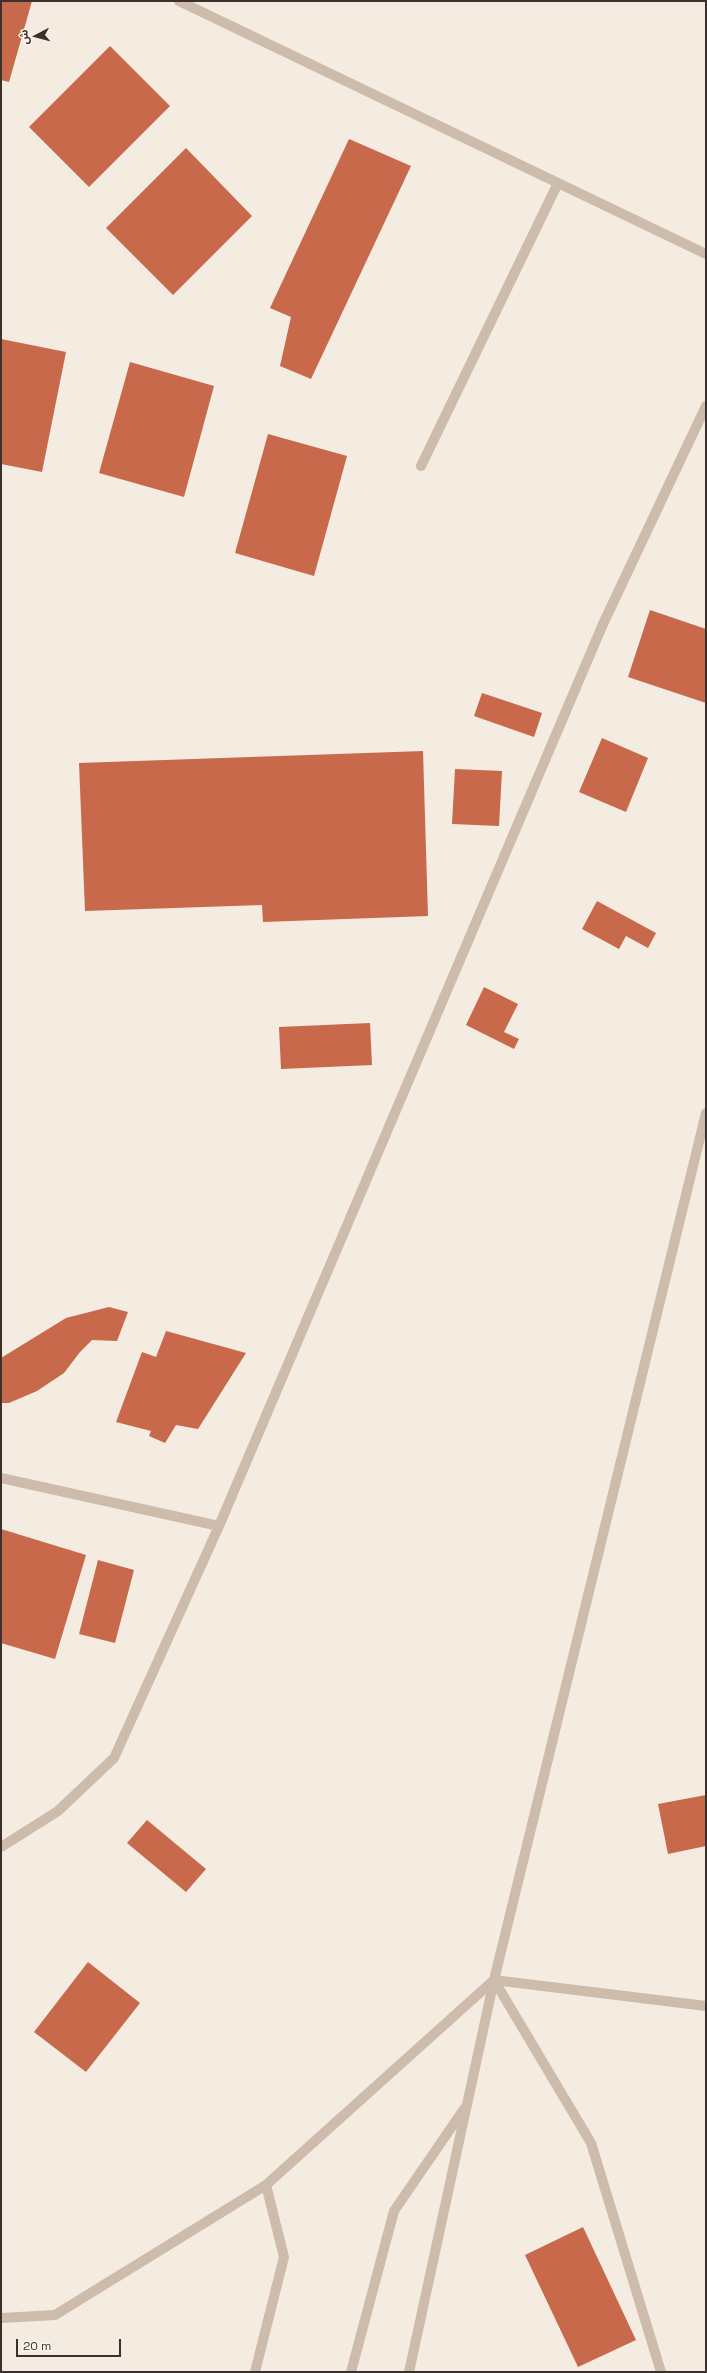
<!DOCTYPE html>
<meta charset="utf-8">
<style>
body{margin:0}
#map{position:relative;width:707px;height:2373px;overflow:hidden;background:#f4ebe1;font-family:"Space Grotesk","Noto Sans Arabic",sans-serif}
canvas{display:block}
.frame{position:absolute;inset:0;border:2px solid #3b302b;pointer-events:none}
.north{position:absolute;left:16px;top:16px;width:40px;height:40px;-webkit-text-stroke:3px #fbf5ee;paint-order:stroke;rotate:264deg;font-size:11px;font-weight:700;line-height:16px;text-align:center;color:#3b302b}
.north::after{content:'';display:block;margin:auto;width:14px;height:18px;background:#3b302b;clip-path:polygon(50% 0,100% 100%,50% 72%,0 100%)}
.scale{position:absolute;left:16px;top:2339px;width:105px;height:18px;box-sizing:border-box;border:2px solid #3b302b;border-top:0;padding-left:5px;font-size:12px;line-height:14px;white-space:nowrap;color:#3b302b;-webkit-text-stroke:3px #fbf5ee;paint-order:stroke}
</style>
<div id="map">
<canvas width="707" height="2373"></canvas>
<div class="frame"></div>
<div class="north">ش</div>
<div class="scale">20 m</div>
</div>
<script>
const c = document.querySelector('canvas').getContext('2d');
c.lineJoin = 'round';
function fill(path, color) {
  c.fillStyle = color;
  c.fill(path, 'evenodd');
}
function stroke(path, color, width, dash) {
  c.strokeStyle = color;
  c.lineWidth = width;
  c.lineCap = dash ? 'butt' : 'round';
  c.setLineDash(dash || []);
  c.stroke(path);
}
const building = new Path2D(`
 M1,1H32L9,82L1,80Z
 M110,46L170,106L89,187L29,127Z
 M349,139L411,166L311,379L280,366L291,317L270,308Z
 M186,148L252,216L173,295L106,228Z
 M1,339L66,352L42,472L1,464Z
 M130,362L214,386L184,497L99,473Z
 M268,434L347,456L314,576L235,553Z
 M650,610L706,629V703L628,677Z
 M482,693L542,713L534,737L474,716Z
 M602,738L648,758L626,812L579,792Z
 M423,751L428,916L263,922L262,905L85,911L79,763Z
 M455,769L502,771L499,826L452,824Z
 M597,901L656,933L648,948L626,936L619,949L582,929Z
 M484,987L518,1004L504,1032L519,1039L514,1049L466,1025Z
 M370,1023L372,1065L281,1069L279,1027Z
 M109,1307L128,1312L117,1341L92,1340L80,1352L64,1373L37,1391L9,1403H1V1358L66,1318Z
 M166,1331L246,1353L198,1429L176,1425L165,1443L149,1436L151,1431L116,1422L142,1352L156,1357Z
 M1,1529L86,1555L55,1659L1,1643Z
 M98,1560L134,1570L115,1643L79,1634Z
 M706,1795V1846L668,1854L658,1804Z
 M147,1820L206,1869L186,1892L127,1843Z
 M88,1962L140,2003L86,2072L34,2032Z
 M583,2227L636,2340L578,2367L525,2255Z`);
const service = new Path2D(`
 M1,1478L219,1526
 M1,1847L58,1811L114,1758L219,1526L603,624
 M1,2318L55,2315L266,2185L494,1980
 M255,2372L284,2257L266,2185`);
const minor = new Path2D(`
 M179,1L706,254
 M421,466L558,183
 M603,624L706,406
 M351,2372L394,2211L464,2109
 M409,2372L494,1980L706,2006
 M661,2372L591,2143L494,1980L706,1113`);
fill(building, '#c8694b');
stroke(service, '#cdbbac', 10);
stroke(minor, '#cdbbac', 10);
</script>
